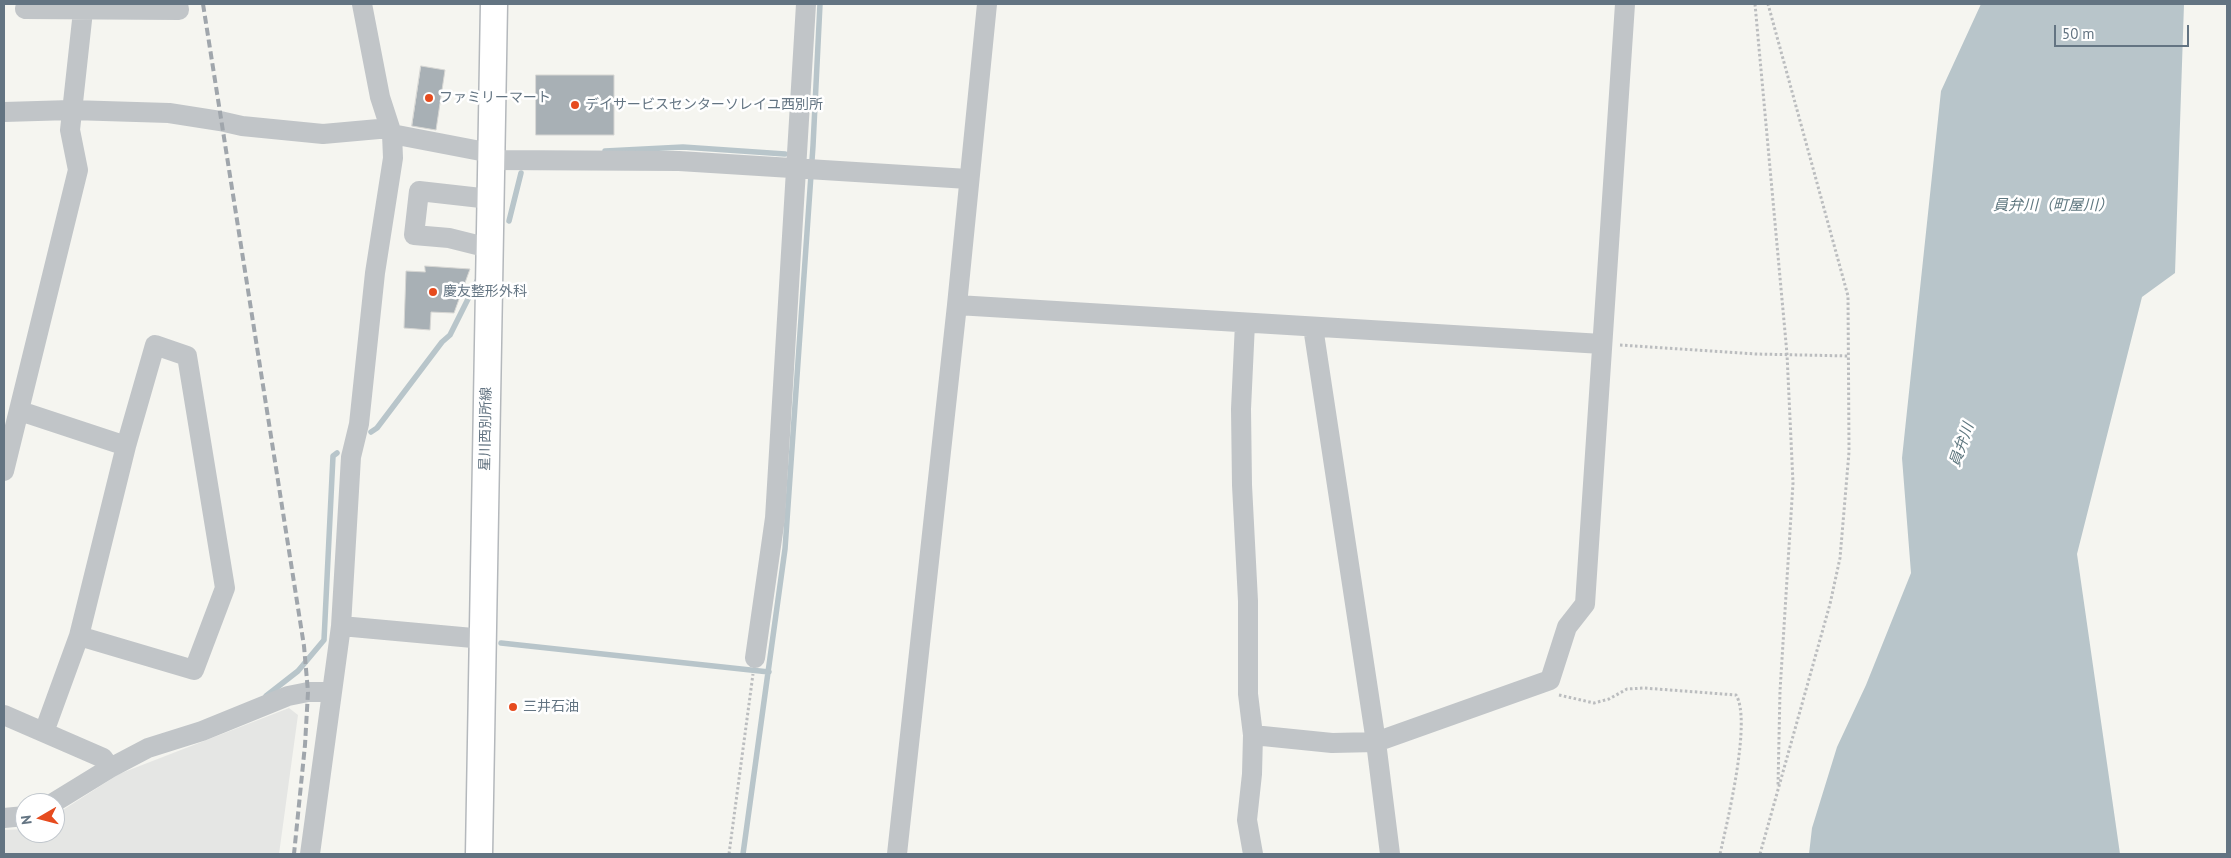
<!DOCTYPE html>
<meta charset="utf-8">
<style>
body{margin:0}
#map{position:relative;width:2231px;height:858px;overflow:hidden;background:#f5f5f0;font-family:"PT Sans",sans-serif}
canvas{display:block}
.frame{position:absolute;inset:0;border:5px solid #637482;pointer-events:none}
.north{position:absolute;left:15px;top:793px;width:50px;height:50px;box-sizing:border-box;background:#fff;border:1px solid #c1c7cd;border-radius:50%;rotate:262deg;font-size:14px;font-weight:700;line-height:20px;text-align:center;color:#637482}
.north::after{content:'';display:block;margin:auto;width:18px;height:22px;background:#e64b1e;clip-path:polygon(50% 0,100% 100%,50% 72%,0 100%)}
.scale{position:absolute;left:2054px;top:25px;width:135px;height:22px;box-sizing:border-box;border:2px solid #637482;border-top:0;padding-left:6px;font-size:15px;line-height:18px;white-space:nowrap;color:#637482;-webkit-text-stroke:4px #fff;paint-order:stroke}
</style>
<div id="map">
<canvas width="2231" height="858"></canvas>
<div class="frame"></div>
<div class="north">N</div>
<div class="scale">50 m</div>
</div>
<script>
const c = document.querySelector('canvas').getContext('2d');
c.lineJoin = 'round';
function fill(path, color) {
  c.fillStyle = color;
  c.fill(path, 'evenodd');
}
function stroke(path, color, width, dash) {
  c.strokeStyle = color;
  c.lineWidth = width;
  c.lineCap = dash ? 'butt' : 'round';
  c.setLineDash(dash || []);
  c.stroke(path);
}
function drawText(font, color, halo, rows, align = 'center') {
  c.font = font + ' "PT Sans","Noto Sans JP",sans-serif';
  c.lineWidth = 5;
  c.setLineDash([]);
  c.textBaseline = 'middle';
  c.strokeStyle = halo;
  c.fillStyle = color;
  for (const [text, x, y, turn = 0] of rows) {
    c.save();
    c.translate(x, y);
    c.rotate((+turn || 0) * Math.PI / 180);
    c.textAlign = isNaN(turn) ? turn : align;
    if (halo) c.strokeText(text, 0, 0);
    c.fillText(text, 0, 0);
    c.restore();
  }
}
const built = new Path2D(`
 M289,708L298,715L279,854H4V830L25,829V833H55V815L119,774Z`);
const water = new Path2D(`
 M1981,4H2184L2175,273L2142,297L2077,554L2120,854H1809L1812,828L1837,747L1866,685L1911,573L1902,458L1941,91Z`);
const stream = new Path2D(`
 M605,151L683,147L785,154
 M509,221L521,173
 M371,432L377,428L442,342L450,335L479,277
 M501,643L769,672
 M266,696L298,671L324,640L333,456L337,453
 M743,854L785,549L813,146L820,4`);
const building = new Path2D(`
 M421,66L445,70L436,130L412,126Z
 M536,75H614V135H536Z
 M425,266L470,269L454,313L431,312L430,330L404,328L406,271L425,272Z`);
const path = new Path2D(`
 M1755,4L1787,354L1793,483L1780,691L1778,786
 M1620,345L1756,354L1849,356
 M1559,695L1594,703L1609,699L1627,689L1644,688L1736,695C1752,720 1727,823 1720,854
 M729,854L753,674
 M1760,854L1830,604L1840,558L1849,452L1848,296L1768,4`);
const minor = new Path2D(`
 M26,4L25,9L179,10L178,4
 M4,112L71,110L169,113L220,121L242,126L323,134L390,128
 M392,134L491,153
 M490,160L679,161L968,179
 M489,248L449,238L414,235L419,191L490,199
 M957,305L1602,344
 M1245,323L1241,409L1242,485L1248,601V694L1253,735L1252,774L1247,820L1253,854
 M1313,327L1376,742L1390,854
 M20,411L126,446
 M4,471L78,170L70,130L83,11
 M341,626L484,639
 M755,658L775,518L806,4
 M4,715L103,758L110,768
 M44,732L79,636L126,446L155,345L187,356L225,588L194,670L79,636
 M1253,735L1332,743L1376,742L1550,680L1567,627L1585,604L1625,4
 M53,803L110,768L148,748L202,731L288,696L308,692H331
 M4,818L25,816
 M310,854L341,626L351,457L359,424L375,273L393,158L392,134L380,97L362,4
 M897,854L957,305L987,4`);
const major = new Path2D(`
 M479,854L494,4`);
const rail = new Path2D(`
 M203,4L304,646L308,692L305,745L294,854`);
const markers = [
 [429,98,5,"#e64b1e"],
 [575,105,5,"#e64b1e"],
 [433,292,5,"#e64b1e"],
 [513,707,5,"#e64b1e"]
];
const poiNames = [
 ["ファミリーマート",439,98],
 ["デイサービスセンターソレイユ西別所",585,105],
 ["慶友整形外科",443,292],
 ["三井石油",523,707]
];
const streetNames = [
 ["星川西別所線",486,429,-89]
];
const waterNames = [
 ["員弁川（町屋川）",2053,206],
 ["員弁川",1962,445,-71]
];
fill(built, '#e5e6e4');
fill(water, '#b8c5ca');
stroke(stream, '#b8c5ca', 5.5);
fill(building, '#a8b0b5');
stroke(building, '#d6d6d3', 1);
stroke(major, '#b4b8bc', 29);
stroke(path, '#bbbdbf', 3, [2.5, 2.5]);
stroke(minor, '#c1c5c8', 20);
stroke(major, '#fff', 26);
stroke(rail, '#a0a6ac', 4, [8, 4]);
for (const [x, y, r, color] of markers) {
  const dot = new Path2D();
  dot.arc(x, y, r, 0, 2 * Math.PI);
  c.fillStyle = color;
  c.fill(dot);
  stroke(dot, '#fff', 2);
}
drawText('14px', '#637482', '#fff', poiNames, 'left');
drawText('14px', '#637482', '#fff', streetNames);
drawText('italic 15px', '#5e777f', '#fff', waterNames);
</script>
